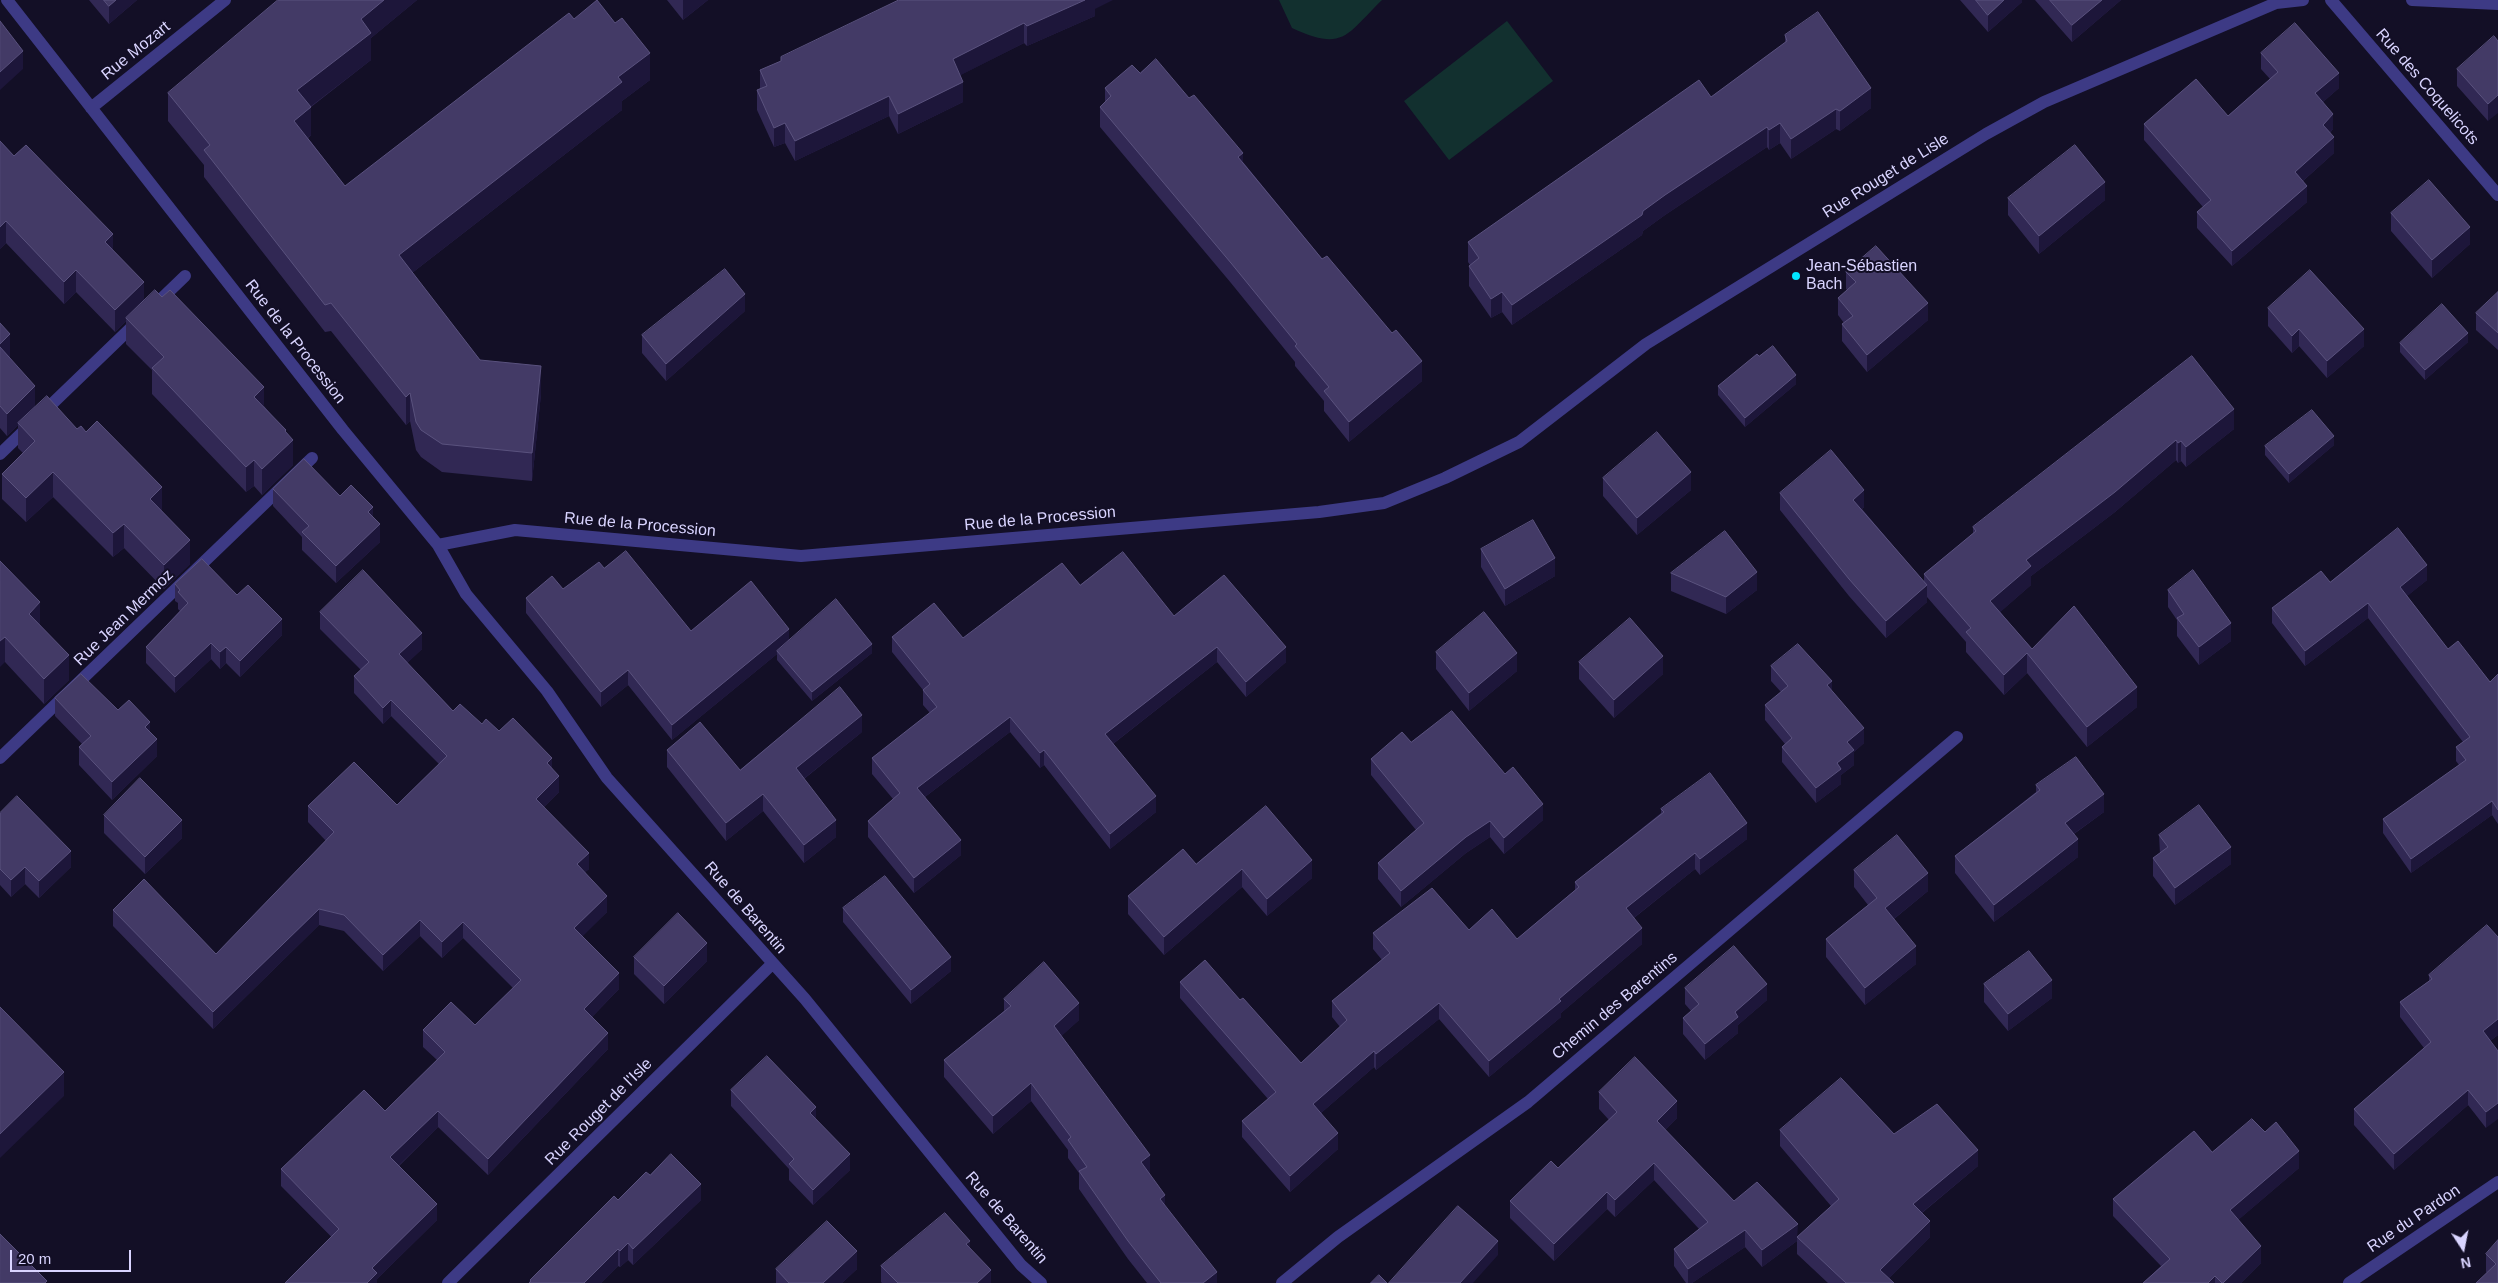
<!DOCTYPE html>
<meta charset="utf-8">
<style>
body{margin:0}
#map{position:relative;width:2498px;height:1283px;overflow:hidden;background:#130f26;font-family:Arial,sans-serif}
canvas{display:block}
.north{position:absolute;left:2438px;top:1223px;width:50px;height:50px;-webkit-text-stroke:4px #130f26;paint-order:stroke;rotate:169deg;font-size:14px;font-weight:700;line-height:20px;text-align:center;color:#d9d4ff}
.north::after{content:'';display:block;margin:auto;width:18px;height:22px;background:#d9d4ff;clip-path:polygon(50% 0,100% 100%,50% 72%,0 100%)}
.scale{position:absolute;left:10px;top:1250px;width:121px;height:22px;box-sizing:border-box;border:2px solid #d9d4ff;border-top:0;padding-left:6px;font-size:15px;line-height:18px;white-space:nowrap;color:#d9d4ff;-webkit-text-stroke:4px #130f26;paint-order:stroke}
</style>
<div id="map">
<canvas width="2498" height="1283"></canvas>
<div class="north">N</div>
<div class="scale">20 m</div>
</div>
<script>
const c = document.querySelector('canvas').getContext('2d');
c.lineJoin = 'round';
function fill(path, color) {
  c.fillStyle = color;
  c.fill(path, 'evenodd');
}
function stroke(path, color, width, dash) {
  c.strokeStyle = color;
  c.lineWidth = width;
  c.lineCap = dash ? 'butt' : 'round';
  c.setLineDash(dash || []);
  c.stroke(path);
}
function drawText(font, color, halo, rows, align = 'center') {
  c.font = font + ' Arial,sans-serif';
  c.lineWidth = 4;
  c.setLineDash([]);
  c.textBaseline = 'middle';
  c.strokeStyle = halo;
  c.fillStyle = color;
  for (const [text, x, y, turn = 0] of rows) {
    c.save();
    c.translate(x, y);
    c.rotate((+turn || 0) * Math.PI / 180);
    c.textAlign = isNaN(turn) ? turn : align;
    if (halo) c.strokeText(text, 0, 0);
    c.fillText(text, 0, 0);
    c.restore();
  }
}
const green = new Path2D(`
 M1279,0H1382C1346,35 1344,52 1292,28Z
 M1507,21L1553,81L1449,160L1404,101Z`);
const minor = new Path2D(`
 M7,0L343,430L438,545L466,594L547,691L607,778L805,999L1021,1265L1041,1283
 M2331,0L2498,195
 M2412,0L2498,4
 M91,108L225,0
 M158,302L185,276
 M0,454L138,321
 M438,545L515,530L801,556L1319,512L1384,503L1445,478L1519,442L1646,344L1986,134L2044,102L2276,3L2303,0
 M0,758L312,458
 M448,1283L772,964
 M1282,1283L1338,1237L1528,1102L1957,737
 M2349,1283L2498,1182`);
const wall = new Path2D(`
 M89,0H137L109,24Z
 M278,0H417L371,38V60L311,107V135L308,138L345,186L574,19L650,80L622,101V110L412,273L480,360L541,394L532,481L442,472L421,457L416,450L410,421L406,425L331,331L325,332L204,177V165L168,121V93Z
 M667,0H708L683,20Z
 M1960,0H2022V2L1988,32Z
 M2035,0H2121L2072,42Z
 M1095,9V16L1027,46L1024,43L960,75L963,102L898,134L889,116L795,161L785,143L774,147L757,110V90L760,89V70Z
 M1785,35L1871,108L1840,131L1836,129L1791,159L1780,143L1769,150L1767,147L1665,215L1643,231L1642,235L1512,325L1502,312L1491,318L1469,286V266L1470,265L1468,262V242L1711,97L1785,43Z
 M2498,41L2488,121L2457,86V69Z
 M2261,53L2339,88L2323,102L2333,129L2330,133L2334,153L2303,181L2307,202L2232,266L2197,228V212L2203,207L2144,140V124L2228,116L2270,79L2261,69Z
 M1140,73L1243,162L1422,381L1349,442L1324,411V401L1295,366V362L1231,283L1100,127V107L1105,102V88Z
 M14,156L113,250L144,301L264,406L286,433L293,465L262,495L254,486L246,492L152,394V370L126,344V321L115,332L76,292L64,304L6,243L0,249Z
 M2008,198L2105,200L2039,254L2008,215Z
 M2391,213L2470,244L2432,278L2391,231Z
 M1846,272L1928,320L1867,372L1842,341V324L1844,323L1838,315V298L1847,290L1846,289Z
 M2498,292V350L2476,330V313Z
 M2268,308L2364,346L2327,378L2299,346L2292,353L2268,326Z
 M745,311L666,381L642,353V335Z
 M0,323L10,356L9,357L35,407L77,429L162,511L190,564L164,589L124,548L113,557L53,497L26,522L2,499V474L23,453L18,448V425L7,436L0,428Z
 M2468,342L2425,380L2400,352V343Z
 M1759,356L1796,384L1745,427L1718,395V386Z
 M2192,356L2234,429L2186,467L2181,461L2178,463L2176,460L2115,512L2031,576V585L2000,612L2032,649L2137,707L2087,747L2027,673L2004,695L1966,652V642L1927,597V602L1886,638L1849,596L1780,510V493L1864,507L1862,509L1924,582V574L1973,534V527Z
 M2334,445L2289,483L2265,455V446Z
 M1603,478L1691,490L1637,535L1603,496Z
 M273,489L340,496L373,517L380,542L336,583L302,550V537L273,506Z
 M1481,549L1555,576L1505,606L1481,567Z
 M0,561L40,625L69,680L44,704L5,662Z
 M604,568L691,631L789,640L872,653L812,701L777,660V654L672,740L628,685L601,707L526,613V598L563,589Z
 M1671,573L1757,590L1726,614L1671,591Z
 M2427,580L2407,596L2448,649L2490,682L2498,674V824L2492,815L2411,873L2383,833V819L2459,765L2456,761V747L2463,742L2368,618L2305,666L2272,623V608L2330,582Z
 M175,584L237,595L282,635L240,677L226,663L220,669L211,659L175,693L146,663V647L180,611L178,609V603L175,601Z
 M1080,585L1174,616L1286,662L1246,697L1217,662L1113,744L1156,812L1110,849L1044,765L1040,768L1010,732L925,797L961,855L914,893L868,837V821L893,799L872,774V758L930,713L923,705V690L892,652V637L963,638Z
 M2168,590L2231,641L2199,665L2177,636V620L2168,607Z
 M320,612L422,649L407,663L453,711L482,724L499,731L552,768L559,792L544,807L589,869L585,872L607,912L582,936L619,989L592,1017L608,1049L488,1175L438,1127L399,1166L437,1220L377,1279V1283L281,1186V1169L385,1111L437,1060L423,1047V1030L475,1025L513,988L463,938L442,958L420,936L383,971L344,931L319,925L213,1029L113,926V910L216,954L326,841L308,822V806L397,805L439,764L391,716L383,724L354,693V676L361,670L320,629Z
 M1436,652L1517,671L1469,711L1436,669Z
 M1579,662L1663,674L1614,718L1579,679Z
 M1771,666L1832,691L1864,743L1854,752V765L1841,775V784L1816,803L1782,762V747L1785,744L1765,720V705L1781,692L1771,681Z
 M55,698L118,710L150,732L157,756L112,800L79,765V747L82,744L55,716Z
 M862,732L804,779L836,837L804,863L763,811L726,841L667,767V750L740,770Z
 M1411,742L1543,820L1504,854L1490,837L1466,853L1401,907L1378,879V863L1416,830L1371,775V759Z
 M2036,785L2104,812L2074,834L2078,857L1994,922L1955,873V856L2036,792Z
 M1661,809L1747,839L1700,875L1695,869L1634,918L1642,944L1561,1013V1017L1489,1077L1439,1019L1376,1070L1374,1067L1321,1113L1338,1149L1290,1192L1242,1137V1121L1268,1099L1180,998V982L1240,1000L1301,1063L1340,1027L1332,1017V1001L1382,960L1373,949V933L1469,930L1517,939L1575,890V882L1661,813Z
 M0,813L71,867L39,898L25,884L11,897L0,885Z
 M104,815L182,838L145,874L104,833Z
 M2159,835L2231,864L2175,905L2153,876V858L2160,854Z
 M1196,864L1312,878L1267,916L1242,887L1164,955L1128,914V896Z
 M1854,870L1928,891L1894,919L1916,964L1865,1005L1826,957V939L1868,905L1854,887Z
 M843,908L951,971L911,1004L843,922Z
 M2498,937V1035L2490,1041L2486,1128L2468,1105L2394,1170L2354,1125V1109L2424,1048L2400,1017V1002L2429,981V975Z
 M634,957L707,961L664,1004L634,974Z
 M1984,984L2052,998L2008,1031L1984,1002Z
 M1685,988L1767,1000L1738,1025V1033L1705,1060L1683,1034V1018L1691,1011L1685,1004Z
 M1004,999L1079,1020L1061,1036L1150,1173H1149L1165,1206L1217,1283H1147L1128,1259L1079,1189V1173L1068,1158V1150L1031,1101L993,1134L944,1077V1060L1004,1011Z
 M731,1090L816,1119L850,1170L813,1205L789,1180V1169L731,1106Z
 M1599,1092L1677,1118L1665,1130L1734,1201L1798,1237L1831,1206L1780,1146V1130L1894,1134L1978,1166L1922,1213L1930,1237L1889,1278L1894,1283H1828L1797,1254V1241L1762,1267L1745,1247L1692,1283H1686L1674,1266V1249L1699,1229L1654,1180L1615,1217L1607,1209L1554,1261L1510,1218V1201L1558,1168L1609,1120L1599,1109Z
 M2265,1132L2299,1168L2238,1220L2261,1263L2241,1283H2143L2161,1266L2113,1216V1199L2212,1152Z
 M650,1175L701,1200L633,1265L628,1260L620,1267L618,1266L601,1283H529L530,1280L618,1200Z
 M2498,1240V1283L2486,1272V1254Z
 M970,1248L991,1283H882L881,1282V1266Z
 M776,1269H857L842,1283H776Z`);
const shadedWall = new Path2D(`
 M116,0H137L109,24V6Z
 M384,0H417L371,38V60L297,117V90L361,19Z
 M683,0H708L683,20Z
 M1085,0H1113L1095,9V16L1027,46V26Z
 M2004,0H2022V2L1988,32V15Z
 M2102,0H2121L2072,42V25Z
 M1024,23V43L953,79V59Z
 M23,51V69L0,90V72Z
 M650,53V80L622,101V110L399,283V255L618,77Z
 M2339,73V88L2315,109V93Z
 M963,82V102L898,134V114Z
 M1871,88V108L1840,131V111Z
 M2498,95V113L2488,121V104Z
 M889,96V116L795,161V141Z
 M311,107V135L294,148V121Z
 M1836,109V129L1791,159V139Z
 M2333,114V129L2323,140V125Z
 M785,123V143L774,147V128Z
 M1780,123V143L1769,150V130Z
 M1767,127V147L1665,215L1643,231L1642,235L1512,325V305L1665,195Z
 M2334,137V153L2295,188V172Z
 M1243,153V173L1238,157Z
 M2105,182V200L2039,254V236Z
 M2307,186V202L2232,266V251Z
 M6,221V243L0,249V227Z
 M2470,227V244L2432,278V260Z
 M113,234V256L105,242Z
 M76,270V292L64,304V282Z
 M144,282V304L126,318V321L115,332V310Z
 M1502,292V312L1491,318V299Z
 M745,294V311L666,381V364Z
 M1928,303V320L1867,372V355Z
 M2299,329V346L2292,353V336Z
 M2364,329V346L2327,378V361Z
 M2468,333V342L2425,380V370Z
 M10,334V356L0,366V344Z
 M1422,361V381L1349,442V422Z
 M541,366V394L532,481V453Z
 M1796,375V384L1745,427V418Z
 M35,386V409L18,423V425L7,436V414Z
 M264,387V413L254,397Z
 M410,393V421L406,425V397Z
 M2234,409V429L2186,467V447Z
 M286,430V446L293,440V465L262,495V469Z
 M2334,436V445L2289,483V474Z
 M2176,440V460L2115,512L2031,576V585L1990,621V601L2026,560Z
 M2181,441V461L2178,463V443Z
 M254,460V486L246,492V467Z
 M53,472V497L26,522V498Z
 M1691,472V490L1637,535V518Z
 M162,487V511L150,499Z
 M1864,490V507L1853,516V500Z
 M373,507V524L368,512Z
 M124,524V548L113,557V533Z
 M380,524V542L336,583V566Z
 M190,540V564L164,589V565Z
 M1555,558V576L1505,606V589Z
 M2427,565V580L2400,602V587Z
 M1757,572V590L1726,614V597Z
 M1927,585V602L1886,638V621Z
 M40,602V628L29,614Z
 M2368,603V618L2305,666V651Z
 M282,619V635L240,677V661Z
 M2231,623V641L2199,665V647Z
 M789,629V644L777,651V654L672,740V725Z
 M422,633V649L399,671V654Z
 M5,637V662L0,667V641Z
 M211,643V659L175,693V677Z
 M872,644V653L812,701V692Z
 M226,647V663L220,669V652Z
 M1217,647V662L1105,750V734Z
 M1286,647V662L1246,697V682Z
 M1517,653V671L1469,711V693Z
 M2027,653V673L2004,695V675Z
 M69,655V680L44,704V679Z
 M1663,656V674L1614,718V700Z
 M628,670V685L601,707V692Z
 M1832,681V696L1827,685Z
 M2137,687V707L2087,747V727Z
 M391,700V716L383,724V708Z
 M862,715V732L796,785V768Z
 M1010,717V732L917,803V788Z
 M150,722V740L145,727Z
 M1864,728V743L1854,752V765L1841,775V784L1816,803V788L1837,763L1847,742Z
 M157,739V756L112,800V782Z
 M1044,750V765L1040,768V753Z
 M552,758V774L547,763Z
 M559,776V792L536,815V799Z
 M763,794V811L726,841V823Z
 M2104,794V812L2065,840V823Z
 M1156,796V812L1110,849V834Z
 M2492,801V815L2411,873V859Z
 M1543,804V820L1504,854V838Z
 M182,820V838L145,874V857Z
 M836,820V837L804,863V845Z
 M1490,821V837L1466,853L1401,907V891L1466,837Z
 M1747,823V839L1700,875V859Z
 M2078,839V857L1994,922V905Z
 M961,840V855L914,893V878Z
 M2231,847V864L2175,905V888Z
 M71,851V867L39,898V881Z
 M589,853V869L577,880V864Z
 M1695,853V869L1626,924V908Z
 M1312,860V878L1267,916V899Z
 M25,867V884L11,897V880Z
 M1242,869V887L1164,955V937Z
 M1928,873V891L1885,926V908Z
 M607,896V912L574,945V928Z
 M319,909V925L213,1029V1012Z
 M420,920V936L383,971V955Z
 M463,922V938L442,958V942Z
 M1642,928V944L1561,1013V1017L1489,1077V1061L1559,999Z
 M707,943V961L664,1004V986Z
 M1916,946V964L1865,1005V988Z
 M951,957V971L911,1004V990Z
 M619,973V989L584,1025V1009Z
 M2052,980V998L2008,1031V1014Z
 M1767,984V1000L1738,1025V1033L1705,1060V1044L1735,1012Z
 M1079,1003V1020L1054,1043V1026Z
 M1439,1003V1019L1376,1070V1054Z
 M2498,1019V1035L2483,1046V1031Z
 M608,1033V1049L488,1175V1159Z
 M1374,1051V1067L1313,1120V1104Z
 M64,1072V1096L0,1158V1134Z
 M1031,1083V1101L993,1134V1116Z
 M2468,1090V1105L2394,1170V1154Z
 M1677,1101V1118L1657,1138V1121Z
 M2498,1103V1119L2486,1128V1112Z
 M816,1107V1123L810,1113Z
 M438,1111V1127L390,1174V1157Z
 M1338,1133V1149L1290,1192V1176Z
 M1978,1150V1166L1913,1220V1204Z
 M2299,1151V1168L2230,1227V1210Z
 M850,1154V1170L813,1205V1190Z
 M1150,1155V1173L1141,1179V1162Z
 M1654,1163V1180L1615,1217V1200Z
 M701,1184V1200L633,1265V1249Z
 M1607,1192V1209L1554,1261V1244Z
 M1165,1195V1213L1160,1199Z
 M437,1204V1220L377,1279V1283H367L372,1268Z
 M1930,1221V1237L1884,1283L1880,1270Z
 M1798,1224L1797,1241L1762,1267V1250Z
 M1745,1230V1247L1692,1283H1688V1269Z
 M970,1241V1258L966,1244Z
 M1498,1241V1255L1473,1283H1460Z
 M628,1243V1260L620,1267V1251Z
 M2261,1246V1263L2241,1283H2223Z
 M618,1249V1266L601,1283H584Z
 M857,1251V1269L842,1283H823Z
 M991,1270V1283H977Z
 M1217,1272V1283H1203Z
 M2215,1276V1283H2208Z`);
const building = new Path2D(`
 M104,0H116L109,6Z
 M278,0H384L361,19L371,33L297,90L311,107L294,121L345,186L569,13L574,19L597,0L615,23L622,18L650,53L618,77L622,82L399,255L480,360L541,366L532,453L442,444L421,430L416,422L410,393L406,397L331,303L325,305L204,150L210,145L168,93Z
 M899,0H1085L1027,26L1024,23L953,59L963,82L898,114L889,96L795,141L785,123L774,128L757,90L767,86L760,70L781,61V57Z
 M1976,0H2004L1988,15Z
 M2050,0H2102L2072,25Z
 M1818,12L1871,88L1840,111L1836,109L1791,139L1780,123L1769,130L1767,127L1665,195L1643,211L1642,215L1512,305L1502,292L1491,299L1469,266L1479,258L1468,242L1699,80L1711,97L1787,41L1785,35Z
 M0,21L23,51L0,72Z
 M2295,23L2339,73L2315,93L2333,114L2323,125L2334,137L2295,172L2307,186L2232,251L2197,212L2211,200L2144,124L2196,79L2228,116L2278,72L2261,53Z
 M2494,36L2498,41V95L2488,104L2457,69Z
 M1156,59L1189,98L1194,95L1243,153L1238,157L1322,259L1327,256L1392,333L1396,330L1422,361L1349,422L1324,391L1329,387L1295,346L1297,344L1231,263L1100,107L1111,96L1105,88L1132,65L1140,73Z
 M0,141L14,156L26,145L113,234L105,242L144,282L115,310L76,270L64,282L6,221L0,227Z
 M2075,145L2105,182L2039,236L2008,198Z
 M2429,180L2470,227L2432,260L2391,213Z
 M1876,246L1928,303L1867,355L1842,324L1853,316L1838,298L1856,282L1846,272Z
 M725,269L745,294L666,364L642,335Z
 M2310,270L2364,329L2327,361L2299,329L2292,336L2268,308Z
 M155,290L162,297L170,290L264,387L254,397L286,430L285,431L293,440L262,469L254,460L246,467L152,368L164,357L126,318Z
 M2498,292V333L2476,313Z
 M2442,304L2468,333L2425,370L2400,343Z
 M0,323L10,334L0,344Z
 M1773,346L1796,375L1745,418L1718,386L1757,354L1759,356Z
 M0,347L35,386L7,414L0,406Z
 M2192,356L2234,409L2186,447L2181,441L2178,443L2176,440L2115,492L2026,560L2031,566L1990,601L2032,649L2074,606L2137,687L2087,727L2027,653L2004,675L1966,632L1971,628L1924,574L1976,531L1973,527Z
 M47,396L77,429L81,426L86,432L97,421L162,487L150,499L190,540L164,565L124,524L113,533L53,472L26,498L2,474L35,441L18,423Z
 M2312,410L2334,436L2289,474L2265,446Z
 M1657,432L1691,472L1637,518L1603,478Z
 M1831,450L1864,490L1853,500L1927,585L1886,621L1849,579L1780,493Z
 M304,459L340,496L351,485L373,507L368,512L380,524L336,566L302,532L309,526L273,489Z
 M1533,520L1555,558L1505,589L1481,549Z
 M2398,528L2427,565L2400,587L2448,649L2458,641L2490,682L2498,674V810L2492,801L2411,859L2383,819L2466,760L2456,747L2470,737L2368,603L2305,651L2272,608L2321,571L2330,582Z
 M1725,531L1757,572L1726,597L1671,573Z
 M626,551L691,631L751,581L789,629L672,725L628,670L601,692L526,598L552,576L563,589L599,562L604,568Z
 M1123,552L1174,616L1224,575L1286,647L1246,682L1217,647L1105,734L1156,796L1110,834L1044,750L1040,753L1010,717L917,788L961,840L914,878L868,821L900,793L872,758L937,707L923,690L930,684L892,637L934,603L963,638L1062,563L1080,585Z
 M202,559L237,595L248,585L282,619L240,661L226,647L220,652L211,643L175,677L146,647L188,603L178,592L180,590L175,584Z
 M0,561L40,602L29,614L69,655L44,679L5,637L0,641Z
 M363,570L422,633L399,654L453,711L460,704L482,724L486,719L499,731L513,718L552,758L547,763L559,776L536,799L589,853L577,864L607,896L574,928L619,973L584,1009L608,1033L488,1159L438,1111L390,1157L437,1204L372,1268L377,1273L367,1283H285L339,1229L281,1169L364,1090L385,1111L445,1052L423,1030L451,1002L475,1025L521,980L463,922L442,942L420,920L383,955L344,915L319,909L213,1012L113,910L144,879L216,954L334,832L308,806L354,762L397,805L447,756L391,700L383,708L354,676L369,662L320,612Z
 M2193,570L2231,623L2199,647L2177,618L2184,614L2168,590Z
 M836,599L872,644L812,692L777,651Z
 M1484,612L1517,653L1469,693L1436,652Z
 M1630,618L1663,656L1614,700L1579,662Z
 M1798,644L1832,681L1827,685L1864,728L1847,742L1854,750L1837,763L1841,769L1816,788L1782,747L1792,738L1765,705L1788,686L1771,666Z
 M81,674L118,710L129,700L150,722L145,727L157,739L112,782L79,747L91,736L55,698Z
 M840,687L862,715L796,768L836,820L804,845L763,794L726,823L667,750L700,722L740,770Z
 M1452,711L1505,774L1513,767L1543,804L1504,838L1490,821L1466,837L1401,891L1378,863L1424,823L1371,759L1402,732L1411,742Z
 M2076,757L2104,794L2065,823L2078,839L1994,905L1955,856L2040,790L2036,785Z
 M1710,773L1747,823L1700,859L1695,853L1626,908L1642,928L1559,999L1561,1001L1489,1061L1439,1003L1376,1054L1374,1051L1313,1104L1338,1133L1290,1176L1242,1121L1276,1092L1180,982L1205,960L1240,1000L1243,998L1301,1063L1347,1020L1332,1001L1390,953L1373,933L1432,888L1469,930L1492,909L1517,939L1579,887L1575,882L1664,812L1661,809Z
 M140,778L182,820L145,857L104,815Z
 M17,796L71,851L39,881L25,867L11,880L0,869V813Z
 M2199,805L2231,847L2175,888L2153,858L2168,847L2159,835Z
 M1266,806L1312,860L1267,899L1242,869L1164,937L1128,896L1183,849L1196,864Z
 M1897,835L1928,873L1885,908L1916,946L1865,988L1826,939L1877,898L1854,870Z
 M885,876L951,957L911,990L843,908Z
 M678,913L707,943L664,986L634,957Z
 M2487,925L2498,937V1019L2483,1031L2498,1051V1103L2486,1112L2468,1090L2394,1154L2354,1109L2431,1042L2400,1002L2432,979L2429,975Z
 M1734,946L1767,984L1735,1012L1738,1017L1705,1044L1683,1018L1699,1004L1685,988Z
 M2029,951L2052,980L2008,1014L1984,984Z
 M1044,962L1079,1003L1054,1026L1150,1155L1141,1162L1165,1195L1160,1199L1217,1272L1203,1283H1161L1128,1241L1079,1171L1087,1167L1068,1140L1071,1137L1031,1083L993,1116L944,1060L1011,1006L1004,999Z
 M0,1007L64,1072L0,1134Z
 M767,1056L816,1107L810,1113L850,1154L813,1190L789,1164L794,1159L731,1090Z
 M1635,1057L1677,1101L1657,1121L1734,1201L1757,1182L1798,1224L1762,1250L1745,1230L1688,1269L1674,1249L1708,1222L1654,1163L1615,1200L1607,1192L1554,1244L1510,1201L1551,1161L1558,1168L1617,1112L1599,1092Z
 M1841,1078L1894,1134L1937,1104L1978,1150L1913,1204L1930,1221L1880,1270L1894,1283H1846L1797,1237L1839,1199L1780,1130Z
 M2252,1119L2265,1132L2276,1122L2299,1151L2230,1210L2261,1246L2223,1283H2222L2215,1276L2208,1283H2143L2170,1259L2113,1199L2194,1131L2212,1152Z
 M671,1154L701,1184L633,1249L628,1243L620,1251L618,1249L584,1283H529L531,1281L530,1280L614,1196L618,1200L646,1172L650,1175Z
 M1458,1206L1498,1241L1460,1283H1389Z
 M945,1213L970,1241L966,1244L991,1270L977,1283H898L881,1266Z
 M827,1221L857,1251L823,1283H789L776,1269Z
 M0,1234L47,1281L45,1283H0Z
 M2498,1240V1283H2476L2496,1264L2486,1254Z
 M1379,1275L1387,1283H1371Z`);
const markers = [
 [1796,276,5,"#00e5ff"]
];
const streetNames = [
 ["Rue Mozart",136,51,-39],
 ["Rue des Coquelicots",2427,87,49],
 ["Rue Rouget de Lisle",1886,176,-32],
 ["Rue de la Procession",295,342,52],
 ["Rue de la Procession",1040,519,-5],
 ["Rue de la Procession",640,525,5],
 ["Rue Jean Mermoz",124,618,-44],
 ["Rue de Barentin",745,908,49],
 ["Chemin des Barentins",1615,1006,-40],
 ["Rue Rouget de l'Isle",599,1112,-45],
 ["Rue de Barentin",1006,1218,49],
 ["Rue du Pardon",2414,1219,-34]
];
const poiNames = [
 ["Jean-Sébastien",1806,267],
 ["Bach",1806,285]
];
fill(green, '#12302f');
stroke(minor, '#3d3a85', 12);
fill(wall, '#312854');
fill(shadedWall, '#1d163a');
fill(building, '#433a66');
stroke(building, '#5a527e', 1);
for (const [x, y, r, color] of markers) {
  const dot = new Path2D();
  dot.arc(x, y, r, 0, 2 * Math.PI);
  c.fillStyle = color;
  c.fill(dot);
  stroke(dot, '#130f26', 2);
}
drawText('16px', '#d9d4ff', '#130f26', streetNames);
drawText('16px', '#d9d4ff', '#130f26', poiNames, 'left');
</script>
